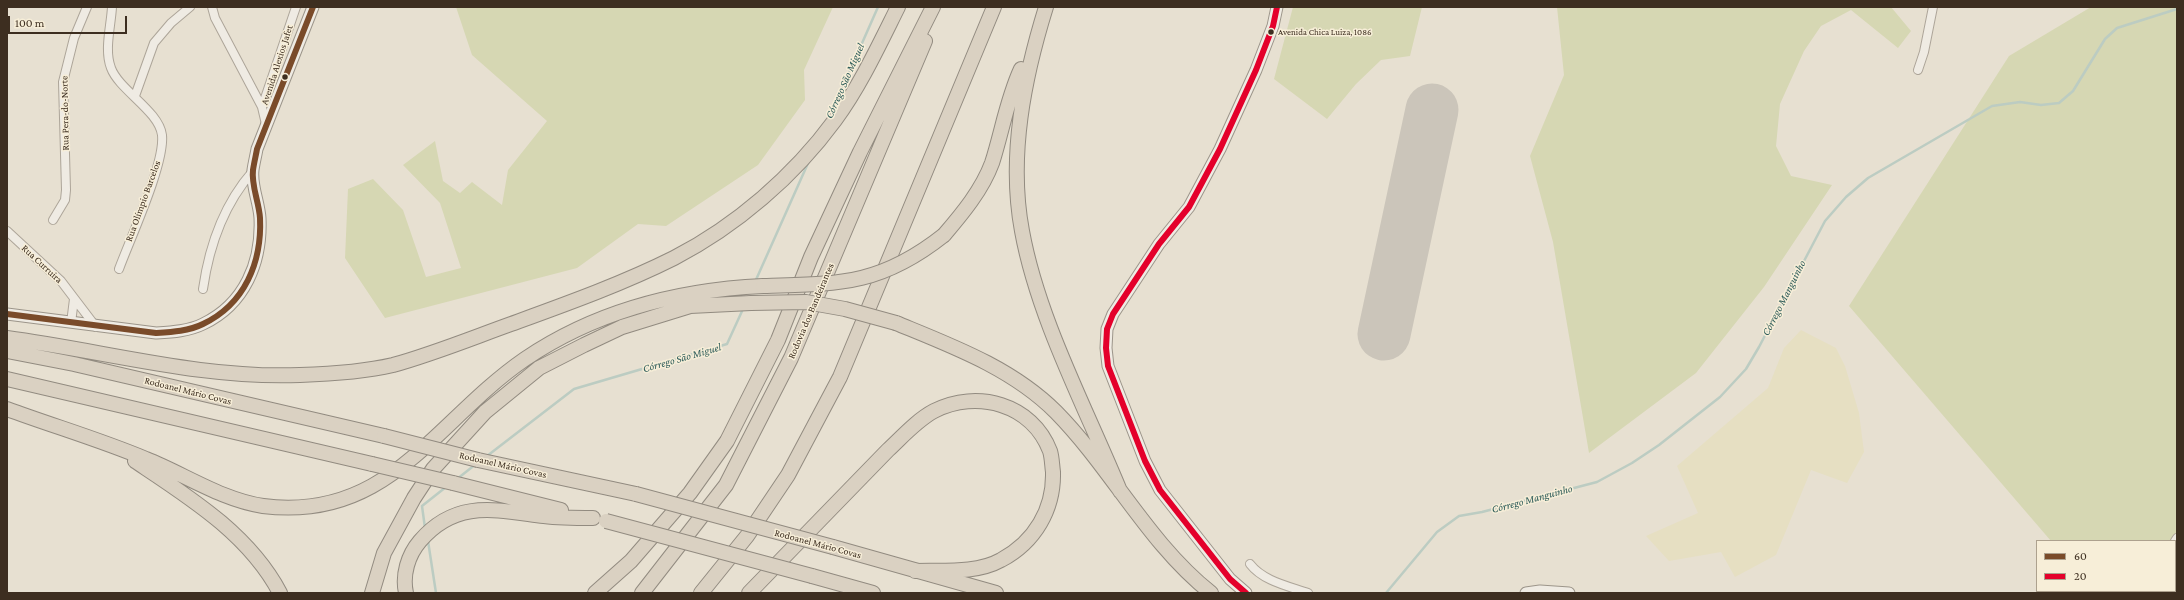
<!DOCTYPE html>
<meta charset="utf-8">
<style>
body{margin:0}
#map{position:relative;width:2184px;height:600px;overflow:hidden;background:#e7e0d1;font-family:"Crimson Pro",serif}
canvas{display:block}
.frame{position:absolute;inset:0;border:8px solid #3d2e20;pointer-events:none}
.legend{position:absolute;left:2036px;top:540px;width:140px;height:52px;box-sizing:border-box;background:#f7eed8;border:1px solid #ada18e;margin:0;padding:5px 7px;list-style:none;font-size:12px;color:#3d2e20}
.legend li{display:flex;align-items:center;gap:8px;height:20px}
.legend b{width:20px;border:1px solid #ada18e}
.scale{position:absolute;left:8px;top:16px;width:119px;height:18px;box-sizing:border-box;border:2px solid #3d2e20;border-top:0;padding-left:5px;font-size:12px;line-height:14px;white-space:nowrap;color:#3d2e20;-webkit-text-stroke:3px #f7eed8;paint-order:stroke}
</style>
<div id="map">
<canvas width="2184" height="600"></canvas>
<div class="frame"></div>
<ul class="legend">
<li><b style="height:5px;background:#7a4b2a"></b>60</li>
<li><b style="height:5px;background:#e4002b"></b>20</li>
</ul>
<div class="scale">100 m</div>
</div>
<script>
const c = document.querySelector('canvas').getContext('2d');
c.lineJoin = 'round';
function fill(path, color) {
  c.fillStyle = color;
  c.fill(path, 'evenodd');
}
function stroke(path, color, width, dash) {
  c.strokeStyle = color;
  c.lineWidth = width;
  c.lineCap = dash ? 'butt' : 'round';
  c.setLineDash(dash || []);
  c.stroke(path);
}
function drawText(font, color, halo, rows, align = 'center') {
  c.font = font + ' "Crimson Pro",serif';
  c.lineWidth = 3;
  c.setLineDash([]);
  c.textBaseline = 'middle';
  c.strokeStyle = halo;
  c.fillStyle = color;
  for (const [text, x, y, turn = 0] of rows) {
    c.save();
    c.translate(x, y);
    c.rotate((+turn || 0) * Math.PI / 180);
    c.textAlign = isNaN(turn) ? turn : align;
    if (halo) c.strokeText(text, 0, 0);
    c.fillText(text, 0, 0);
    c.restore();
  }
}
const farmland = new Path2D(`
 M1801,330L1836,348L1845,366L1859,413L1864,452L1847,483L1811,470L1776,555L1735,577L1721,552L1669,561L1646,536L1698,513L1677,466L1768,388L1784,348Z`);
const green = new Path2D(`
 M456,7H833L804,70L805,100L758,165L666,226L638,224L577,268L385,318L345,258L348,189L373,179L403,210L426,277L461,268L440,203L403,165L435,141L443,181L460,193L472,182L502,205L508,170L547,121L472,55Z
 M1293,7H1422L1410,56L1381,60L1356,84L1327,119L1274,79Z
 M1557,7H1891L1911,31L1898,48L1851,10L1821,26L1804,51L1780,104L1776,146L1791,176L1832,185L1764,287L1696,373L1589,453L1553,242L1530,156L1564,75Z
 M2091,7H2177V593H2096L2094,591H2175V541H2051L1849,306L2009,56Z`);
const stream = new Path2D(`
 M829,118L878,7
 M755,282L809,161
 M487,456L574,389L727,344L743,309
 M457,479L476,464
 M425,528L422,506L446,487
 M428,541L436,593
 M1386,593L1437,532L1459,516L1482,512L1597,482L1632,463L1659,445L1720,397L1746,369L1759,347L1825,221L1846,197L1868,178L1992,106L2020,102L2041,105L2059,103L2073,91L2105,39L2117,28L2177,9`);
const runway = new Path2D(`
 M1384,334L1432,110`);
const minor = new Path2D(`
 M112,7C111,26 104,50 111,68C119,90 159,111 162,135C165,164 130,239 119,269
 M212,7L215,18L262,107
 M1918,70L1924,52L1933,7
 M135,96L154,43L171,23L190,7
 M266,124L262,107L296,7
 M53,220L65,200L66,190L63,82L74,38L87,7
 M7,231L61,281L96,327
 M203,289C209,247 224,204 253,171
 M71,323L74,299
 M2175,541L2177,538
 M1250,564C1263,581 1288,586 1308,593
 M2140,593L2141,591`);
const secondary = new Path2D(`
 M7,314L156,333C172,332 189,331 203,324C245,304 262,262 260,218C259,202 251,185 253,170C254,163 256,155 257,149L313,7
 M1246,593L1230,579L1160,490L1145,461L1108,366L1106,348L1107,329L1113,314L1159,244L1189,207L1220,149L1256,70L1273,26L1277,7
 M1526,593L1540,591L1569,593`);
const motorway = new Path2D(`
 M1046,7C1024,78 1008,156 1022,231C1038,319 1086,408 1120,491
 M944,235C962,214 982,190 992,163C1002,132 1007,99 1021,69
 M896,323C952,346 1012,368 1056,412C1112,469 1148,543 1211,593
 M7,338C105,351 201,379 300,375C330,374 363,372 393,365C433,354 472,338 511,324C566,304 622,284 674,258C736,226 794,176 835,120C860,86 879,45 898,7
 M7,351L74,364L384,436
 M7,379L372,464
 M7,409C53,426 101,440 146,459C184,474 222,500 263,506C389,522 435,421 525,359C596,311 678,290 763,286
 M478,460L636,494
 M135,461C189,497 249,534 280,593
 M453,483L561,510
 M833,547L996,593
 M812,576L873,593
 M372,593L384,553L414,498L433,469L485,412L539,368L584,345L622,327L690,306L751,303
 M406,593C402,575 408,555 420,541C456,499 495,510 544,516C560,518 577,518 593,518
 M595,593L631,561L690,493L727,441L778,340L811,257L860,152L933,7
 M642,593L726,485L791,358L925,41
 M701,593L747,536L788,475L840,377L994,7
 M749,593L888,450C902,437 917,420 934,411C977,389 1032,404 1050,451C1052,457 1052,465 1053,472C1054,509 1035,542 1001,560C976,574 942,570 915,571`);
const motorwayBridge = new Path2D(`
 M763,286C840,284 881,285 944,235
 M751,303L806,302L845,309L896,323
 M384,436L478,460
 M372,464L453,483
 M636,494L833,547
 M606,521L812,576`);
const bus1 = new Path2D(`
 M7,314L156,333C172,332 189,331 203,324C245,304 262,262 260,218C259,202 251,185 253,170C254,163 256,155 257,149L313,7`);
const bus2 = new Path2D(`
 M1246,593L1230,579L1160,490L1145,461L1108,366L1106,348L1107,329L1113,314L1159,244L1189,207L1220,149L1256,70L1273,26L1277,7`);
const markers = [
 [1271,32,3.5,"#3d2e20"],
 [285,77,3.5,"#3d2e20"]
];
const busNames = [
 ["Avenida Chica Luiza, 1086",1278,32]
];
const streetNames = [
 ["Avenida Alexios Jafet",277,65,-72],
 ["Rua Pera-do-Norte",65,113,-91],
 ["Rua Olímpio Barcelos",143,201,-70],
 ["Rua Curruira",42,264,43],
 ["Rodovia dos Bandeirantes",811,311,-67],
 ["Rodoanel Mário Covas",188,391,14],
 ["Rodoanel Mário Covas",503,465,13],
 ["Rodoanel Mário Covas",818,544,15]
];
const waterNames = [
 ["Córrego São Miguel",845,81,-66],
 ["Córrego Manguinho",1784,298,-63],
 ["Córrego São Miguel",682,358,-16],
 ["Córrego Manguinho",1532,499,-15]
];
fill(farmland, '#e6dfc2');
fill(green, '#d6d7b3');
stroke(stream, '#bcccc2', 2.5);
stroke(runway, '#cbc5ba', 53);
stroke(minor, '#ada599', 10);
stroke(secondary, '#9c958a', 13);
stroke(motorway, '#928b80', 16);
stroke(minor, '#efebe3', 8);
stroke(secondary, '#efebe3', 11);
stroke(motorway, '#dad1c2', 14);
stroke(motorwayBridge, '#928b80', 16, []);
stroke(motorwayBridge, '#dad1c2', 14);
stroke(bus1, '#7a4b2a', 6);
stroke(bus2, '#e4002b', 6);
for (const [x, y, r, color] of markers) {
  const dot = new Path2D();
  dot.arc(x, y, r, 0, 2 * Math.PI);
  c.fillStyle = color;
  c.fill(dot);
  stroke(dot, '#f7eed8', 1.5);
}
drawText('9px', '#3d2e20', '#f7eed8', busNames, 'left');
drawText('10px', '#3d2e20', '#f7eed8', streetNames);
drawText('italic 11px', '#2f5d5a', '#f7eed8', waterNames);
</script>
